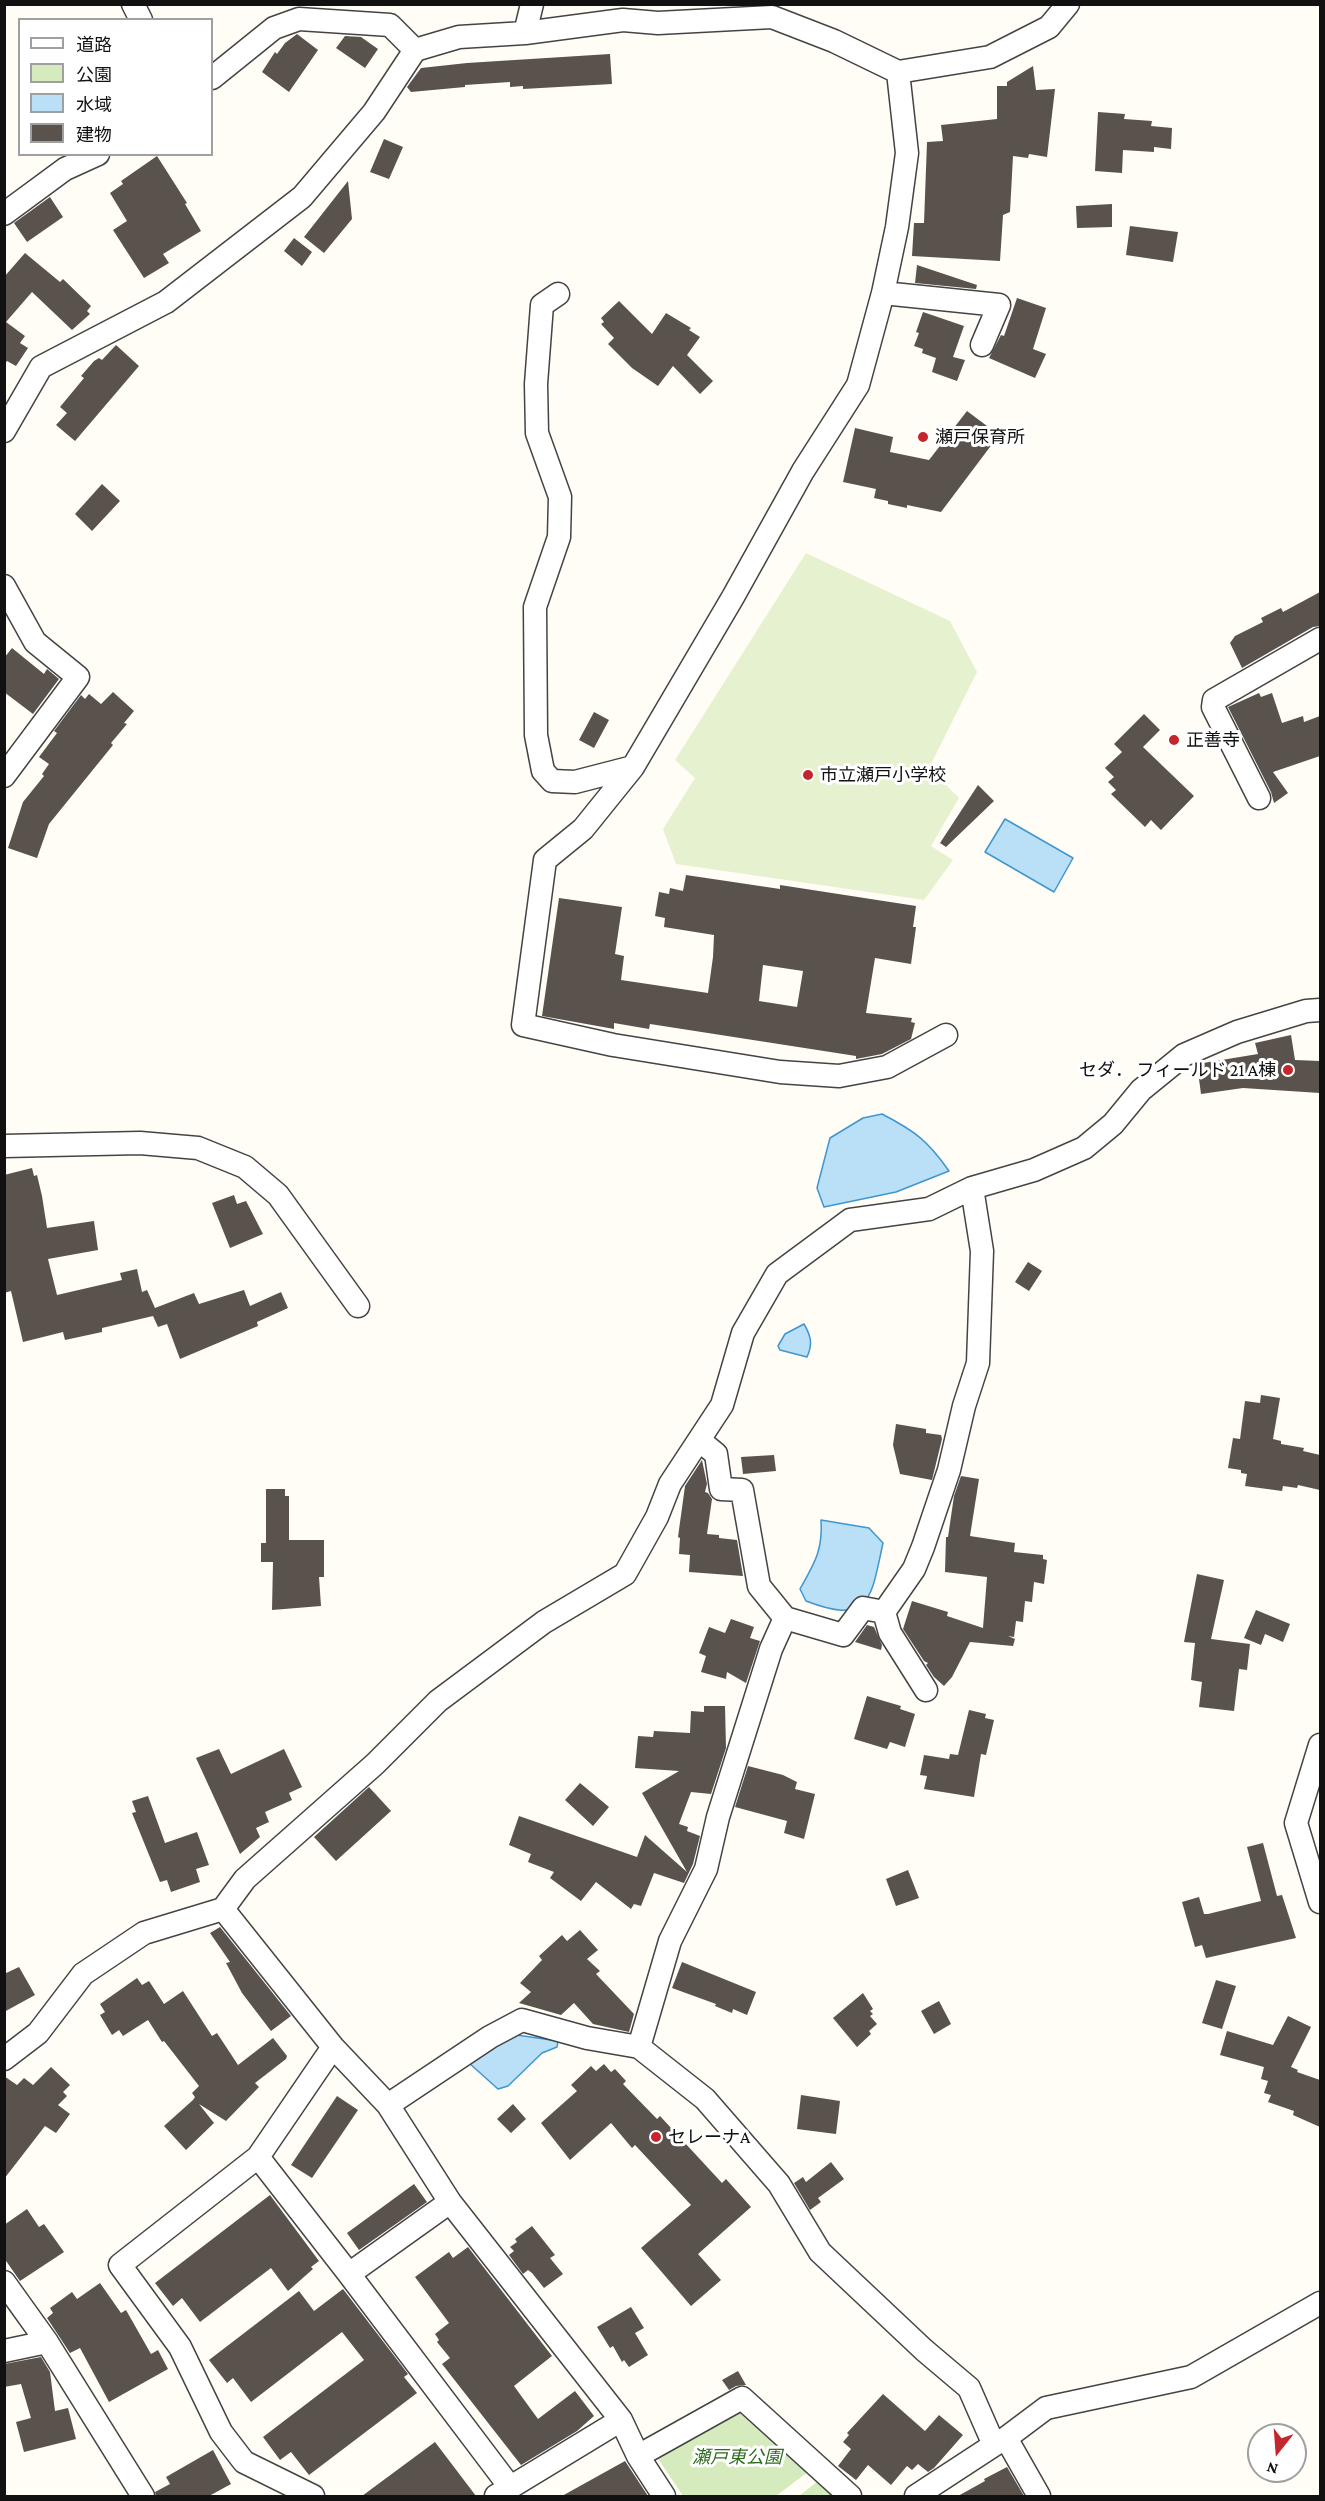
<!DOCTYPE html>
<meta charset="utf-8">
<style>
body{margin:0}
#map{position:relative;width:1325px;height:2501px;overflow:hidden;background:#fffdf5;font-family:"Crimson Pro","Noto Sans JP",serif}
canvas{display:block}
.frame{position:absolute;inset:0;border:6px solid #111;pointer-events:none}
.legend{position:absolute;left:18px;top:18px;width:195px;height:138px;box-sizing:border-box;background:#fff;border:2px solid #a0a0a0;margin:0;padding:8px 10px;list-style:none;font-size:18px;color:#111}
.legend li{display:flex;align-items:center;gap:12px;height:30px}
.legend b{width:30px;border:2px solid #a0a0a0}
.north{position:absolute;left:1247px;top:2423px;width:60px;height:60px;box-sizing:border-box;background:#fff;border:2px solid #a0a0a0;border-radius:50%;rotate:197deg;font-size:16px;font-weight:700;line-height:24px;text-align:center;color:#111}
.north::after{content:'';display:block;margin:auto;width:21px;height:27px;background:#c4262e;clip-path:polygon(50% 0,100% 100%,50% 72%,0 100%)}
</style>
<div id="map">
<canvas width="1325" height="2501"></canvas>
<div class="frame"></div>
<ul class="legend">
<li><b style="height:8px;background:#fff"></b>道路</li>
<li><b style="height:16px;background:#d5ebbd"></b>公園</li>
<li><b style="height:16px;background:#b9e0f7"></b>水域</li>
<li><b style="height:16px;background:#5a524d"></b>建物</li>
</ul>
<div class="north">N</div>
</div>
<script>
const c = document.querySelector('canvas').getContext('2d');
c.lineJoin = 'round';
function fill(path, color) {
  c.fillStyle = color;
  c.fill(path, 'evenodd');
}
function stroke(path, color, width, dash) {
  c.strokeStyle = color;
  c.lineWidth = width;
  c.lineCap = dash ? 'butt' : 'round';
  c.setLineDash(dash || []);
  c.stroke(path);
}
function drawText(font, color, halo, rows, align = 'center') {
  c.font = font + ' "Crimson Pro","Noto Sans JP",serif';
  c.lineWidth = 6;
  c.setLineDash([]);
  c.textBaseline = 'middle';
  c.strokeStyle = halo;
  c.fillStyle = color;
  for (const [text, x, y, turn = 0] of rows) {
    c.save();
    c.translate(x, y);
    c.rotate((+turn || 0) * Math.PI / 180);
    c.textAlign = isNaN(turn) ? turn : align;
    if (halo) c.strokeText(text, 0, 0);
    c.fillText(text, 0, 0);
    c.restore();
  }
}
const green = new Path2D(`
 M745,2410L809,2471L776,2496H683L655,2454Z
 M818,2481L837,2496H799Z`);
const pitch = new Path2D(`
 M806,553L950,621L977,672L929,768L959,798L931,846L953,860L924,900L676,864L663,829L695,778L675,760Z`);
const water = new Path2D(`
 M1005,819L1073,858L1054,892L985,852Z
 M882,1114C915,1131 928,1141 949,1171L896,1192L824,1207L817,1188L830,1138L863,1118Z
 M804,1324C811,1336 813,1344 807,1357L780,1350L778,1346L785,1334Z
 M821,1520L869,1528L883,1543C871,1598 871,1626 806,1601L800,1589C814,1564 823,1551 821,1520Z
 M510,2034L558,2041L557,2047L542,2053L508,2086L498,2089L469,2063Z`);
const building = new Path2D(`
 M297,34L318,50L289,92L262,72L275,52L277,54L285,43Z
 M345,36L361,37L378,49L365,68L336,48Z
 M610,54L612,84L523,89V86L510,87V82L465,85V87L411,92L407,87L421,68L467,63Z
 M1033,66L1036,90L1055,89L1047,157L1029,154L1028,158L1013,156L1010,212L1003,215L1000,261L912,256L914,223H924L927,142L943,141L941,125L997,119V86H1007V82Z
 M1098,112L1125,114L1124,119L1152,121L1151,126L1172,128L1171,149L1154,147V152L1123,150L1122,173L1095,171Z
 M384,139L403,147L389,179L370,172Z
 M157,156L187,203L185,204L201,231L163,254L169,263L144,278L113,230L127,221L110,193L123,184L121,181Z
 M348,181L352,219L324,253L304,237Z
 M50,197L63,217L27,242L14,223Z
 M1112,204V227L1077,228L1076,206Z
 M1130,226L1178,232L1173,262L1126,255Z
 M294,238L312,252L302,266L284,251Z
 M25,253L60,282L63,279L91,306L87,311L90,314L72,330L32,292L6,322L25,336L20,343L28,348L16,366L7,361L4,365V277Z
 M917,265L977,285L976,289L915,283Z
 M1017,298L1046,308L1033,349L1046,354L1035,378L989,358L1001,335L1004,336Z
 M619,301L652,334L666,313L691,328L689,330L700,337L687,355L713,381L700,394L673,366L658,386L632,368L608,344L614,338L601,324L604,322L601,318Z
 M923,312L964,326L953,357L965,360L957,381L932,372L936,358L922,353L923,349L914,346L919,333L916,332Z
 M116,345L139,366L75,441L56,425L67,413L60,407L84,378L81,376L94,361L99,358L102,360Z
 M967,411L999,435L941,512L907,505V508L888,504V501L874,498L876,489L843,482L855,428L893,437L890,452L929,460Z
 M102,484L120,501L92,531L75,514Z
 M1320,592V626L1313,627L1242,668L1230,643L1235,636L1263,622L1261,618L1281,608L1283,612Z
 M12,648L44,674L47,669L59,679L33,714L4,692V658Z
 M113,692L134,711L124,723L127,724L111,743L113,745L49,824L37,858L8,848L23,802L44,776L42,774L49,764L39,757L57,733L54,731L81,695L85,699L89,694L101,704Z
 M1259,693L1261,697L1272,693L1282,723L1303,716L1304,722L1320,716V756L1273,772L1288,793L1274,803L1271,792L1228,707Z
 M594,712L609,720L594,748L579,740Z
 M1144,714L1160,730L1143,747L1194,796L1161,830L1151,820L1145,827L1111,794L1116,790L1108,782L1114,777L1105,768L1122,752L1114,744Z
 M978,785L994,801L946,847L940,843Z
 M686,875L780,889V885L916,906L913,927H916L911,964L875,958L866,1013L912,1018L911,1022L915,1023L911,1039L882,1054L856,1059V1056L650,1024L649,1029L614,1023V1029L542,1016L559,898L622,907L615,954L624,956L621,980L708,993L713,957L714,935L664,927L665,918L655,916L659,892L669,894L670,888L683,891ZM763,965L803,971L797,1007L759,1001Z
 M1291,1035L1295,1060L1320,1061V1093L1243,1088L1201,1094L1197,1064L1258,1054L1255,1043Z
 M32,1168L34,1176L37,1175L42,1196L47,1228L94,1221L98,1250L48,1259L57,1295L122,1280L120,1273L137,1269L142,1292L147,1290L155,1308L194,1293L199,1304L244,1290L250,1306L281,1292L288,1308L257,1322L258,1326L180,1359L167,1324L158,1327L153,1316L102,1328V1332L65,1340L63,1332L23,1342L11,1291L4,1293V1175Z
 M234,1195L237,1204L246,1201L263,1234L230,1248L212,1203Z
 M1028,1262L1042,1271L1029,1291L1015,1282Z
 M1261,1395L1280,1398L1273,1439L1281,1441V1444L1304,1448L1303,1451L1320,1455V1490L1298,1485L1297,1488L1283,1486L1282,1491L1245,1486L1247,1474L1241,1473V1470L1228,1468L1233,1438L1240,1439L1245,1401L1260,1403Z
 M896,1424L926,1429V1433L941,1435L942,1439L932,1480L900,1474L893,1445Z
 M774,1455L776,1471L743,1474L741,1457Z
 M702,1460L707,1484L705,1492L708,1493L712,1499L707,1534L719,1535V1538L737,1540L743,1576L689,1572L690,1555L679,1554L680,1538L678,1537L685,1486Z
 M961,1476L979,1479L970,1536L1015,1543L1014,1552L1043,1555V1559L1047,1560L1044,1584L1034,1582L1032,1602L1025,1601L1023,1622L1016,1621L1014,1637L1008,1636L1015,1639L1013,1646L970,1642L952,1677L944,1686L934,1677L926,1665L928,1663L924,1661L903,1629L912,1601L948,1612L947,1616L983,1628L987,1577L945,1572L946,1537H948L954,1496Z
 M266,1489H285V1496H289V1540H324V1577H319L321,1606L272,1610L273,1562H261V1543H266Z
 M1197,1574L1224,1580L1211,1639L1250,1644L1247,1670L1239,1669L1234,1711L1199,1707L1202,1682L1191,1680L1195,1643L1184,1642Z
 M1256,1610L1290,1624L1283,1642L1265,1634L1261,1645L1244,1638Z
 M731,1619L754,1627L750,1638L760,1641L746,1683L727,1672L726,1679L701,1672L706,1656L699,1653L709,1627L725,1633Z
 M867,1625L874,1627L882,1645L881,1650L855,1642Z
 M867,1696L901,1706L900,1709L915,1714L905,1747L890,1742L887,1749L854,1739Z
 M704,1706H725L726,1748L711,1794L691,1792L679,1824L688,1827L687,1831L700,1836L693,1864L684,1883L654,1873L641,1906L634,1904L631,1909L596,1882L581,1901L550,1878L554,1872L528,1862L531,1854L509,1845L519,1816L637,1857L645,1835L687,1872L642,1793L679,1771L635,1768L638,1736L653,1737L654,1731L690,1733L691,1711L704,1712Z
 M969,1710L986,1714L985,1718L994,1720L986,1755L981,1754L974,1797L924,1789L927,1776L920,1775L924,1755L949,1759L950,1754L958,1755Z
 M219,1749L231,1774L284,1749L302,1787L289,1793L292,1800L265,1812L269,1822L256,1828L260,1837L240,1854L196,1758Z
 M748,1766L783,1775L797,1782L795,1789L815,1794L804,1839L784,1833L787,1821L735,1807Z
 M580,1783L609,1807L593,1826L565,1800Z
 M369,1787L391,1811L336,1861L314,1837Z
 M148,1796L165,1843L197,1832L209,1865L196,1869L200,1882L171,1892L167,1880L160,1882L132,1813L136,1812L132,1801Z
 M1263,1843L1277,1896L1282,1895L1296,1938L1206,1958L1202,1945L1195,1947L1182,1902L1199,1897L1204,1914H1208L1261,1901L1247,1847Z
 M908,1870L919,1898L896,1906L886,1879Z
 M220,1927L291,2016L271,2031L242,1993L226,1963L230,1962L210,1933Z
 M580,1930L598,1950L587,1959L600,1971L596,1974L634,2014L629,2032L593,2024L574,2003L561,2015L519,2003L531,1992L520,1983L542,1960L539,1956L562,1935L567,1941Z
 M682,1962L756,1992L747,2015L733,2009L732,2013L715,2006L716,2004L672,1988Z
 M19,1967L35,1995L4,2012V1974Z
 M137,1978L142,1985L149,1981L164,2004L183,1991L212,2036L217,2033L238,2065L273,2038L287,2056L286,2059L255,2083L259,2087L226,2121L199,2104L214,2123L186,2150L164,2126L193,2100L195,2097L192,2093L199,2086L164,2041L162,2042L148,2020L123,2036L119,2030L112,2035L100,2015L105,2012L100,2004Z
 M1216,1980L1236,1986L1222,2029L1202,2023Z
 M863,1993L873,2009L870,2011L873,2014L870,2016L877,2024L869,2031L871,2034L857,2047L833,2018Z
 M939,2001L951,2024L934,2034L921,2011Z
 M1288,2016L1311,2027L1291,2067L1298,2070L1297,2072L1320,2080V2127L1293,2115L1294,2111L1268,2102L1271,2095L1264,2093L1268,2081L1261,2079L1264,2067L1220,2055L1227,2031L1273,2045Z
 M604,2064L611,2072L615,2069L626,2081L623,2084L657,2119L660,2116L722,2183L726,2179L751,2207L698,2254L721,2280L691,2306L641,2248L691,2205L635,2145L632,2148L611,2123L570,2160L541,2123L577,2091L571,2085L591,2066L596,2071Z
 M51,2067L70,2085L63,2092L67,2096L58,2105L70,2114L56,2133L45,2126L4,2179V2076L17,2085L24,2078L33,2085Z
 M801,2095L840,2101L836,2134L797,2129Z
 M337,2096L358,2110L312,2178L291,2165Z
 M513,2104L526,2119L511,2133L497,2119Z
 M831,2162L844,2179L818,2198L821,2202L810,2210L794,2183L803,2177L806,2182Z
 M414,2184L427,2202L359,2250L347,2233Z
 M270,2195L319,2261L311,2267L313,2269L288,2291L271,2268L200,2322L182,2298L173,2306L155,2283Z
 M27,2209L39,2227L44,2224L64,2252L20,2281L4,2258V2225Z
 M532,2226L555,2255L550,2258L563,2274L544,2288L532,2273L528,2270L523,2274L509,2255L514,2251L510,2247L517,2242L515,2239Z
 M468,2247L552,2356L514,2386L538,2419L575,2391L594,2416L577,2431L521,2465L442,2364L450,2358L437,2342L439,2340L435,2334L449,2323L415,2277L449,2252L453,2258Z
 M100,2283L121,2313L126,2310L151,2354L158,2350L168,2369L109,2402L80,2348L70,2353L47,2318L53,2313L50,2308L72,2292L77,2299Z
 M343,2289L408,2374L404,2377L417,2393L309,2475L291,2452L280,2460L263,2437L364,2360L342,2332L251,2402L233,2378L227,2383L209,2360L299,2291L314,2311Z
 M631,2307L644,2328L635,2333L648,2355L629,2367L624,2360L622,2362L613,2346L610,2348L597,2327Z
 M41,2357L50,2372L55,2411L68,2408L76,2439L24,2452L16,2422L31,2418L21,2384L4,2387V2364Z
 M738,2371L746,2385L736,2386L729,2390L722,2380Z
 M883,2394L925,2431L939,2415L963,2435L934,2468L928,2472L918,2464L912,2470L907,2466L891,2485L868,2465L856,2480L838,2466L851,2449L843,2442L849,2435L847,2433Z
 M435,2442L476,2496H362Z
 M213,2450L231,2484L209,2496H156L155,2492L170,2484L166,2477Z
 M625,2461L648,2496H562Z
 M1007,2467L1024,2496H958L985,2481L984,2479Z`);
const minor = new Path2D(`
 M133,4L141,20
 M525,33L532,4
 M898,72L907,153L897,227L883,293L858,385L803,471L733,597L633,767L583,829L545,860L523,1025L613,1045L780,1072L839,1076L887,1067L946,1035
 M212,78L274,28L299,19L390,25L415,50
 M4,214L65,169L98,154
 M883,293L999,305L982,345
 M558,294L542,305L536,384L537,433L560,497L559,537L535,607L536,735L543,771L552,781L575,782L633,767
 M4,431L41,367L166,302L302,197L374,112L415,50L459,37L525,33L623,20L658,23L772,17L834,41L898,72L990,57L1049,27L1068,4
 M4,586L35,642L78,677L4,776
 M1259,798L1213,707L1214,700L1320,639
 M4,1146L140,1143L198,1148L245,1167L278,1195L358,1306
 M699,1440L716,1454L721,1489L742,1490L759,1586L785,1618L843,1635L863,1608L884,1612L914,1569L923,1547L949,1470L964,1406L978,1363L982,1251L972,1188
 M884,1612L890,1633L926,1690
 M1320,1745L1296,1823L1320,1902
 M223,1909L333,2047L388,2105L450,2202L621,2420L638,2456L664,2496
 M639,2047L670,1941L706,1869L718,1817L771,1649L785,1618
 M4,2059L38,2033L83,1974L144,1933L223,1909L245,1879L375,1764L438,1701L544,1622L625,1574L657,1517L670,1484L722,1405L743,1333L777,1274L850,1220L929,1209L972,1188L1034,1170L1084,1148L1113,1124L1141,1090L1184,1055L1237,1032L1306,1011L1320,1010
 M388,2105L490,2037L522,2020L587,2038L639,2047L705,2099L779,2184L820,2252L924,2350L969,2388L994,2445L1006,2438L1039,2496
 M258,2157L349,2274L510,2487
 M349,2274L450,2202
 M4,2282L47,2342L143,2496
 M4,2351L47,2342
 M1006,2438L1046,2408L1191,2377L1320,2303
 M638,2456L742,2398L850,2496
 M313,2496L244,2462L221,2432L180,2347L120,2265L258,2157L333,2047
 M496,2496L621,2420
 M916,2496L994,2445`);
const markers = [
 [923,437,6,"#c4262e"],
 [1174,740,6,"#c4262e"],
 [808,775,6,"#c4262e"],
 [1288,1070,6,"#c4262e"],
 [656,2137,6,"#c4262e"]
];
const poiNames = [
 ["瀬戸保育所",935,437],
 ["正善寺",1186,740],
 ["市立瀬戸小学校",820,775],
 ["セダ． フィールド 21 A棟",1276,1070,"right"],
 ["セレーナA",668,2137]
];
const parkNames = [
 ["瀬戸東公園",737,2457]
];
fill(green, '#d5ebbd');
fill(pitch, '#e6f2cf');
fill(water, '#b9e0f7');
stroke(water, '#3f96cf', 1.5);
fill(building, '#5a524d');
stroke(minor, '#444', 25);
stroke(minor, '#fff', 22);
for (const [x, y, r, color] of markers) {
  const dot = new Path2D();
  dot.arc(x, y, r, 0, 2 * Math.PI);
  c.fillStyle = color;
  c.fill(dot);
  stroke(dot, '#fff', 2);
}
drawText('18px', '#111', '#fff', poiNames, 'left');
drawText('italic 18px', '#2f6b1f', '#fff', parkNames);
</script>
